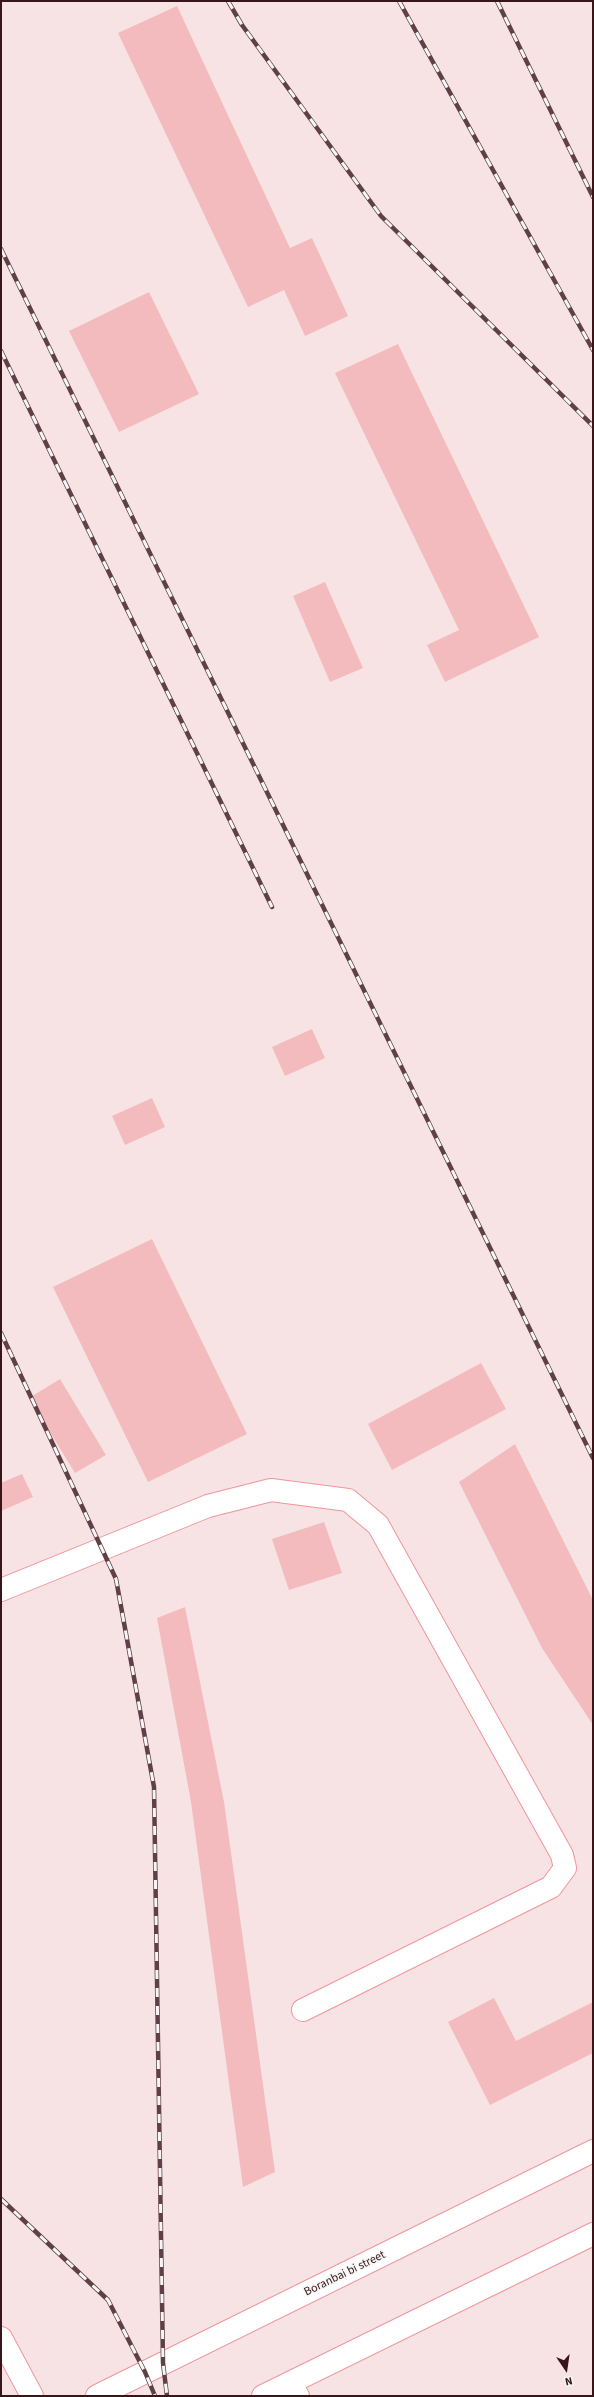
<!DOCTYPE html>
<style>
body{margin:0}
#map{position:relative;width:594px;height:2397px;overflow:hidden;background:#f7e3e4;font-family:"Source Sans 3",sans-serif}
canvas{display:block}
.frame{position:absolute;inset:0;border:2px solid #371518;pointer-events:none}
.north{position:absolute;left:546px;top:2349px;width:40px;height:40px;-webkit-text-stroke:3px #f6f6f6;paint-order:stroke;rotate:167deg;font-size:11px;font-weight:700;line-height:16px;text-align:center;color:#371518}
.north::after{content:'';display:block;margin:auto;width:14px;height:18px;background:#371518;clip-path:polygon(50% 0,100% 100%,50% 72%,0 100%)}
</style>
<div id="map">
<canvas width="594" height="2397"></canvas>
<div class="frame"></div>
<div class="north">N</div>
</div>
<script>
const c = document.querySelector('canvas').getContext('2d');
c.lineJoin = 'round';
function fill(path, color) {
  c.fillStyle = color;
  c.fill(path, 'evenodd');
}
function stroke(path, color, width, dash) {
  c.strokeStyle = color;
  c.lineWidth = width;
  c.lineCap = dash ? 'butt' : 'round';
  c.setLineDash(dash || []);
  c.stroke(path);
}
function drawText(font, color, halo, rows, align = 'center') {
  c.font = font + ' "Source Sans 3",sans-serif';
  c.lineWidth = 3;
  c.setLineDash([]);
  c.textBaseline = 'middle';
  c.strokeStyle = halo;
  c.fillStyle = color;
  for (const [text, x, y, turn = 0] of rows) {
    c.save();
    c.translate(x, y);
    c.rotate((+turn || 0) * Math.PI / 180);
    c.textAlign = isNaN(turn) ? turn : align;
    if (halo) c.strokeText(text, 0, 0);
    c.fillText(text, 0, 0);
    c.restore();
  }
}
const building = new Path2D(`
 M177,6L290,248L312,238L348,316L305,336L284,290L248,307L118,33Z
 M149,292L199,394L119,432L69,331Z
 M398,344L539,637L445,682L427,645L459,630L335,373Z
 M325,582L363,668L330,682L293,596Z
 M312,1029L325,1058L285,1076L272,1047Z
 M152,1098L165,1127L125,1145L112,1116Z
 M152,1239L247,1434L148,1482L53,1287Z
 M481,1363L506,1409L392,1470L368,1424Z
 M60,1379L106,1455L75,1473L29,1398Z
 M515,1444L593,1600V1725L542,1648L459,1482Z
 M22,1474L33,1497L1,1511V1483Z
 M324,1522L342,1573L289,1590L272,1539Z
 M185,1607L224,1802L275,2172L243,2187L191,1802L157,1618Z
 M494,1998L516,2041L593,2002V2053L490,2105L448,2022Z`);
const minor = new Path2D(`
 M1,1590L208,1506L271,1490L348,1500L378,1525L562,1855L565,1868L551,1887L303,2010
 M1,2338L32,2396
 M290,2383L298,2396`);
const major = new Path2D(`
 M97,2396L593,2151
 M263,2396L593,2234`);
const rail = new Path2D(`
 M228,1L242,25L381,216L593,426
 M399,1L593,350
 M497,1L593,197
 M1,249L593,1458
 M1,351L272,907
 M1,1333L116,1579L154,1787L163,2363L167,2396
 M1,2199L108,2300L145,2372L155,2396`);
const streetNames = [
 ["Boranbai bi street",345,2274,-26]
];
fill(building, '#f4bbbe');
stroke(minor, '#f0959b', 24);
stroke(major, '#f0959b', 24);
stroke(minor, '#fff', 22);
stroke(major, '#fff', 22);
stroke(rail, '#604143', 4.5);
stroke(rail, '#f6f6f6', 3, [9]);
drawText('12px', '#371518', '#f6f6f6', streetNames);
</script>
